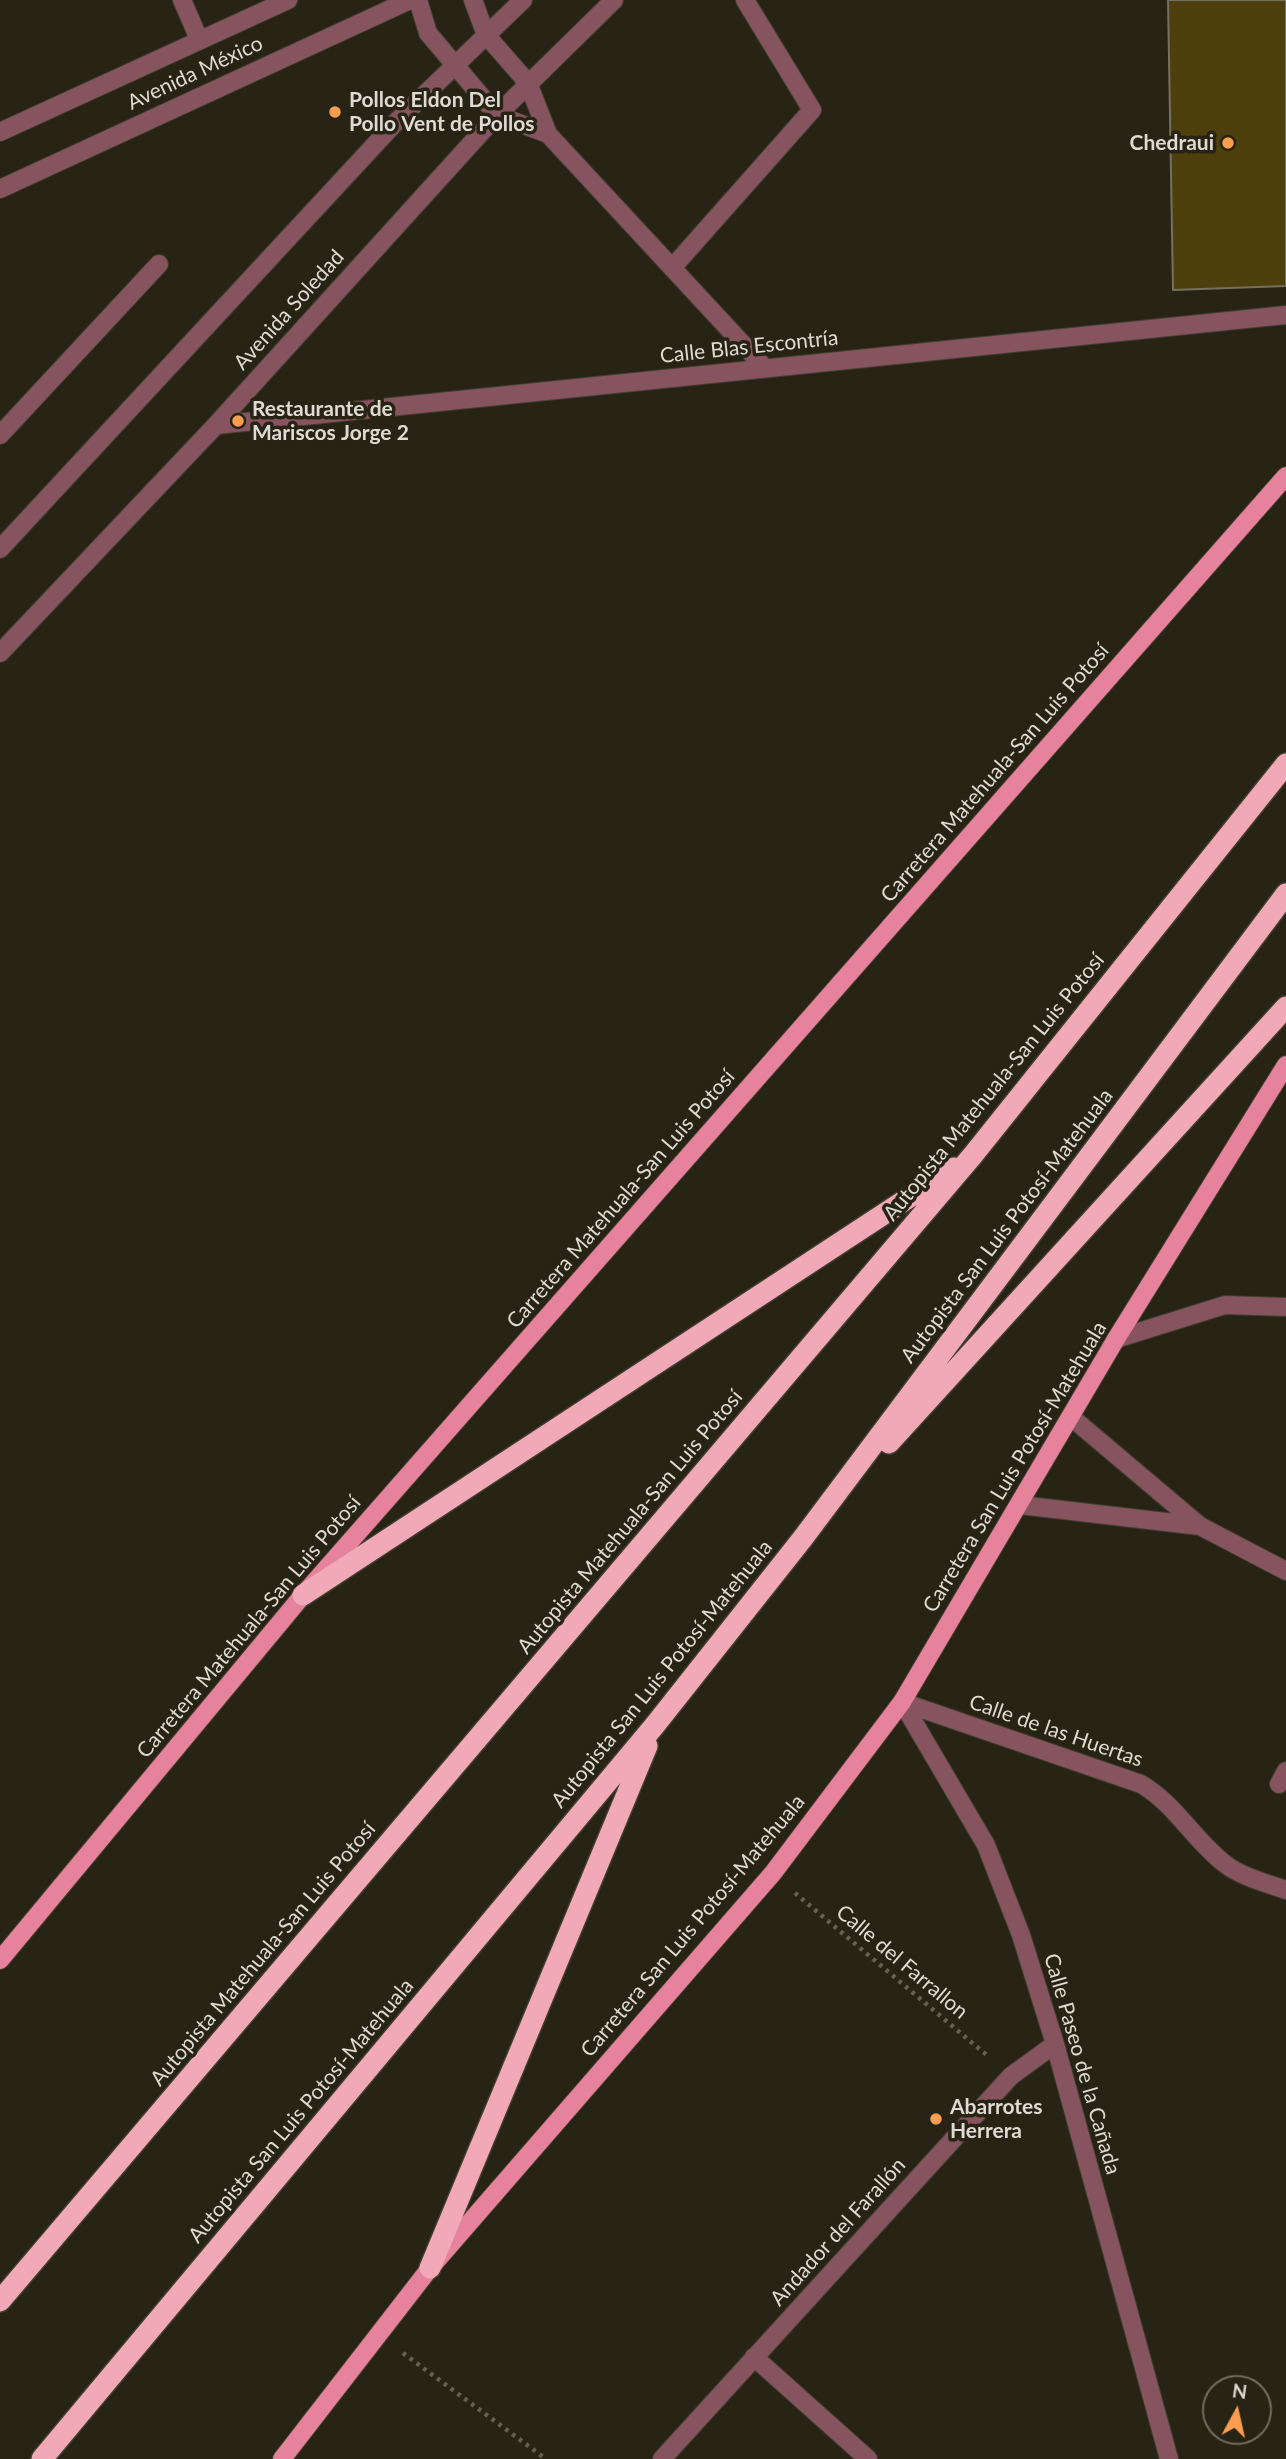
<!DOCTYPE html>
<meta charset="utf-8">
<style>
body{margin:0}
#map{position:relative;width:1286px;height:2459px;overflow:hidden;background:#272315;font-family:Lato,sans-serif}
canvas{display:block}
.north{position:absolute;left:1202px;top:2375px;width:70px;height:70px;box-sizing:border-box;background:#272315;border:2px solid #706d61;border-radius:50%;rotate:8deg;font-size:19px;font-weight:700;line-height:28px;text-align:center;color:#dedbd2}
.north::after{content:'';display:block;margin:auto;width:24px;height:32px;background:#fb9e50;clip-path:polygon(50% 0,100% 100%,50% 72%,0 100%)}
</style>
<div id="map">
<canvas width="1286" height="2459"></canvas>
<div class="north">N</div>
</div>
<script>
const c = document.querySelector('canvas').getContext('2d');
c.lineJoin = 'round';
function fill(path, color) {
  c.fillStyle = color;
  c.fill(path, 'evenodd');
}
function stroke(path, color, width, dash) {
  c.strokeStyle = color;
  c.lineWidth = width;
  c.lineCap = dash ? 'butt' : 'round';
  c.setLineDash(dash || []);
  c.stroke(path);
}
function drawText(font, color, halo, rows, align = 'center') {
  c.font = font + ' Lato,sans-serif';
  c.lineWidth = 7;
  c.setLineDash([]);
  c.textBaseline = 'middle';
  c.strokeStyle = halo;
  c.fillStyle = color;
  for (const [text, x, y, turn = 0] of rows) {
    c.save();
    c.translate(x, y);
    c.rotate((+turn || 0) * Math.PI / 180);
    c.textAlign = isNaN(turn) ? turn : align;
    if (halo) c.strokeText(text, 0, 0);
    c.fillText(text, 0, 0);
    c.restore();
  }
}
const building = new Path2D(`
 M1168,0H1286V286L1173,290Z`);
const path = new Path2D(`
 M795,1893L989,2057
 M403,2353L546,2459`);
const minor = new Path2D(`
 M182,0L199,39
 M418,0L428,33L497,115L548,134
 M473,0L486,35L528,83L548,134L765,368
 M0,132L288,0
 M0,189L410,0
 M672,268L812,110L745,0
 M216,425L1286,315
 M0,435L159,264
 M0,549L395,123L523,0
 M0,653L216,425L497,115L614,0
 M1116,1339L1225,1305L1286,1307
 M1071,1417L1200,1526L1286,1571
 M1020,1505L1200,1526
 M902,1702L986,1845L1021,1935L1055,2044L1169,2459
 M902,1702L1141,1784C1175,1804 1194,1840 1225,1864C1242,1877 1266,1883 1286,1890
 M1279,1784L1286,1771
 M754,2357L868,2459
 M662,2459L1011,2076L1055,2044`);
const major = new Path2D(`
 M0,1960L303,1595L1286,476
 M282,2459L430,2268L773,1873L902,1702L1116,1339L1286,1065`);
const highway = new Path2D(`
 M889,1443L1286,1007
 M303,1595L954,1168
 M430,2268L647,1746
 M0,2301L973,1155L1286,764
 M42,2459L655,1725L803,1538L1286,894`);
const markers = [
 [335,112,7,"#fb9e50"],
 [1228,143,7,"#fb9e50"],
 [238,421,7,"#fb9e50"],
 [936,2119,7,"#fb9e50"]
];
const streetNames = [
 ["Avenida México",195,73,-25],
 ["Avenida Soledad",289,310,-48],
 ["Calle Blas Escontría",749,347,-6],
 ["Carretera Matehuala-San Luis Potosí",995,773,-49],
 ["Autopista Matehuala-San Luis Potosí",994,1087,-51],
 ["Carretera Matehuala-San Luis Potosí",621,1199,-49],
 ["Autopista San Luis Potosí-Matehuala",1007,1226,-53],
 ["Carretera San Luis Potosí-Matehuala",1015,1467,-59],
 ["Autopista Matehuala-San Luis Potosí",630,1522,-50],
 ["Carretera Matehuala-San Luis Potosí",249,1627,-50],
 ["Autopista San Luis Potosí-Matehuala",662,1674,-51],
 ["Calle de las Huertas",1056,1731,19],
 ["Carretera San Luis Potosí-Matehuala",693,1926,-50],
 ["Autopista Matehuala-San Luis Potosí",263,1954,-50],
 ["Calle del Farrallon",902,1962,40],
 ["Calle Paseo de la Cañada",1082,2064,74],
 ["Autopista San Luis Potosí-Matehuala",301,2111,-50],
 ["Andador del Farallón",838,2232,-48]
];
const poiNames = [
 ["Pollos Eldon Del",349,100],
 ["Pollo Vent de Pollos",349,124],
 ["Chedraui",1214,143,"right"],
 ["Restaurante de",252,409],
 ["Mariscos Jorge 2",252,433],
 ["Abarrotes",950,2107],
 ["Herrera",950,2131]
];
fill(building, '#4d400c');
stroke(building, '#757161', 2);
stroke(minor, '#413d2f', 20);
stroke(major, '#413d2f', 20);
stroke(highway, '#413d2f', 24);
stroke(path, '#646054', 4.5, [3.5, 5]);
stroke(minor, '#85545f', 18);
stroke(major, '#e6829b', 18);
stroke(highway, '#f1a8b7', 21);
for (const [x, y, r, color] of markers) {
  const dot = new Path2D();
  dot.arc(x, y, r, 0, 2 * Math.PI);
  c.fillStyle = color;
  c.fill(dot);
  stroke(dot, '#272315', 2.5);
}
drawText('21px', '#dedbd2', '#272315', streetNames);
drawText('bold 21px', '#dedbd2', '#272315', poiNames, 'left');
</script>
